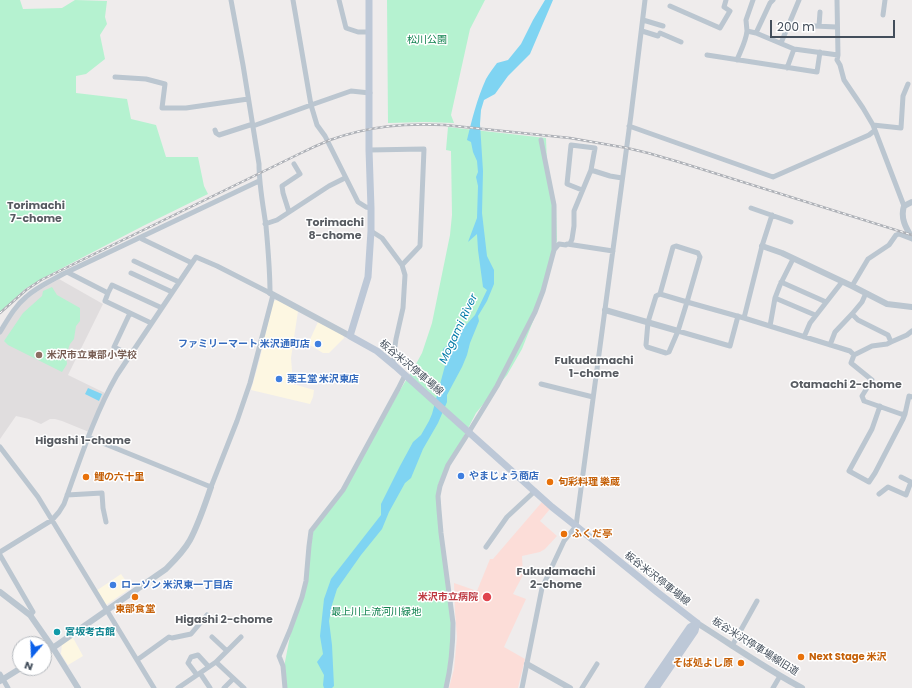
<!DOCTYPE html>
<meta charset="utf-8">
<style>
body{margin:0}
#map{position:relative;width:912px;height:688px;overflow:hidden;background:#efecec;font-family:Poppins,sans-serif}
canvas{display:block}
.north{position:absolute;left:12px;top:636px;width:40px;height:40px;box-sizing:border-box;background:#fff;border:1px solid #b4b8bd;border-radius:50%;rotate:199deg;font-size:11px;font-weight:700;line-height:16px;text-align:center;color:#434e5b}
.north::after{content:'';display:block;margin:auto;width:14px;height:18px;background:#0b60ea;clip-path:polygon(50% 0,100% 100%,50% 72%,0 100%)}
.scale{position:absolute;left:770px;top:20px;width:125px;height:18px;box-sizing:border-box;border:2px solid #434e5b;border-top:0;padding-left:5px;font-size:12px;line-height:14px;white-space:nowrap;color:#434e5b;-webkit-text-stroke:3px #fff;paint-order:stroke}
</style>
<div id="map">
<canvas width="912" height="688"></canvas>
<div class="north">N</div>
<div class="scale">200 m</div>
</div>
<script>
const c = document.querySelector('canvas').getContext('2d');
c.lineJoin = 'round';
function fill(path, color) {
  c.fillStyle = color;
  c.fill(path, 'evenodd');
}
function stroke(path, color, width, dash) {
  c.strokeStyle = color;
  c.lineWidth = width;
  c.lineCap = dash ? 'butt' : 'round';
  c.setLineDash(dash || []);
  c.stroke(path);
}
function drawText(font, color, halo, rows, align = 'center') {
  c.font = font + ' Poppins,"Noto Sans JP",sans-serif';
  c.lineWidth = 3;
  c.setLineDash([]);
  c.textBaseline = 'middle';
  c.strokeStyle = halo;
  c.fillStyle = color;
  for (const [text, x, y, turn = 0] of rows) {
    c.save();
    c.translate(x, y);
    c.rotate((+turn || 0) * Math.PI / 180);
    c.textAlign = isNaN(turn) ? turn : align;
    if (halo) c.strokeText(text, 0, 0);
    c.fillText(text, 0, 0);
    c.restore();
  }
}
const commercial = new Path2D(`
 M278,300L298,311L291,358L293,384L314,390L313,397L310,404L251,390L260,358L273,301Z
 M318,322L343,335L344,338L329,353H323L308,344Z
 M121,574L131,588L106,605L96,591Z
 M72,636L83,656L68,665L61,654L62,643Z`);
const education = new Path2D(`
 M59,279L103,304L68,375L105,393L89,432L62,421L55,419H50L41,424L29,419L16,416L0,439V334L16,309L28,298L41,289Z`);
const medical = new Path2D(`
 M542,502L550,509L540,521L557,536L545,549L540,552L522,556L523,575L513,594L526,599L504,647L525,659L518,688H449L454,669L457,637L455,612L454,583L477,591L490,559H493Z`);
const green = new Path2D(`
 M0,0H20L23,9L62,8L75,0L107,1L105,17L107,24L100,35L105,59L86,74L76,76V93L127,99L131,119L156,125L166,157H198L204,186L208,194L143,226L41,279L25,289L0,312Z
 M387,0H485L470,29L451,115L454,123L425,122L388,123Z
 M448,127L546,138L547,165L556,205L557,240L545,291L522,349L507,375L476,413L464,436L447,464L438,485V510L452,623L451,644L445,688H286L284,667L291,631L303,598L313,532L343,491L400,390L416,364L422,353L432,323L450,235L452,215L451,151L446,150Z
 M52,287L57,295L80,308V321L76,326L74,339L70,344L66,355L67,364L62,372L8,345L4,341L23,313L42,296L43,291Z`);
const water = new Path2D(`
 M545,0H553L530,54L508,76L495,94L484,100L481,110L480,124L483,171L482,213L487,256L494,270V284L487,301L478,316L479,321L470,343L467,355L462,367L447,395V402L438,423L423,449L411,478L405,483L389,512L382,529L361,555L337,589L332,605L329,621L332,645L334,686L332,688H324L323,685L324,675L317,662L323,654L320,636L324,599L331,579L381,515V504L400,466L413,442L421,435L429,421L432,414L446,362L443,349L450,343L475,315L487,290L483,287L478,250L477,234L468,242L477,218L478,186L476,177L478,172L477,161L473,152L471,142L467,140C472,119 477,99 486,79C489,74 493,68 497,63L508,60L521,44L533,20Z
 M88,388L102,394L99,401L85,394Z`);
const minor = new Path2D(`
 M293,0L311,105L317,125L325,136L358,202L366,207L371,208
 M339,0L346,28L358,32H369
 M753,0L746,20L747,31L756,33L794,49L838,55
 M837,0L838,55L837,60L840,65L844,80L863,108L873,125L904,206
 M670,6L720,28L730,11L724,7L726,0
 M883,15L885,0
 M643,20L663,26
 M814,26L837,27
 M819,26L820,12
 M642,31L658,36
 M660,33L681,42
 M756,33L770,3L773,0
 M781,43L799,0
 M707,55L817,72L820,52
 M737,60C741,50 746,41 747,31
 M787,68L794,49
 M115,77L146,79L165,84L162,108H186L248,99
 M873,125L901,128L903,96L908,84
 M253,126L311,105L351,91L370,93
 M629,126L773,177L869,135L874,131
 M215,130L216,133L219,135L253,124
 M369,150L424,149L420,246L402,265
 M582,190L567,184L571,145L595,148L591,170L610,176L622,178
 M751,208L791,222
 M289,212L283,193L282,186L300,174L294,164
 M265,224L277,220L329,186L345,178
 M371,231L382,238L402,265L405,275L403,308L396,339L393,361L395,365
 M142,239L192,263
 M570,244L572,239L574,226V211L591,170
 M554,250L559,244L566,245L567,244L613,251
 M134,261L179,282
 M67,272L108,293L112,285L162,308
 M131,273L172,292
 M781,282L826,302
 M852,286L868,259L889,245L896,235L899,234L912,239
 M108,293L105,301L151,323
 M660,294L687,302L700,257L698,253L676,246L673,247L660,294L656,296L648,322L646,345L647,347L666,353L669,352L678,331L687,302L744,318L850,351L854,355L872,346L887,344L891,342L907,335L912,331
 M775,298L815,315
 M130,313L114,347L130,355
 M852,314L858,320L888,335L891,342
 M744,318L762,246L772,215
 M770,326L775,298L780,285L793,259
 M678,331L730,346L738,316
 M0,332C8,319 15,306 26,297C37,287 51,281 63,274L259,181
 M804,337L810,323L842,282
 M830,345L835,332L852,314L862,302L866,293
 M854,355L851,363L872,380L862,396L864,401L901,414H905L909,396L912,397
 M541,384L593,397
 M880,406L872,429L849,471L869,482L875,473L903,419L905,414
 M88,437L211,487L237,421L250,383L273,295
 M0,447L38,497L154,688
 M901,477L911,482
 M879,494L888,487L906,495L911,482L912,483
 M67,495L102,493L103,508L106,522
 M486,547L507,517L535,491
 M0,552L52,520L59,512L64,504C80,460 94,415 117,375L196,257L217,266L270,293C270,270 268,248 266,226C263,205 259,185 259,164L243,65L231,0
 M0,555L33,612L30,615
 M212,637L227,651
 M732,646L757,601
 M137,660L169,637L172,638L191,634L207,615
 M216,662L244,688
 M200,673L210,688
 M0,674L8,688
 M197,675L188,663L191,657L198,655L209,667
 M178,688L216,662L241,637
 M224,688L233,679
 M285,688L283,666L279,656L290,630L302,597L306,581L309,546L311,531L343,490L398,389L405,375
 M446,688C451,667 453,645 453,623L441,533L439,510L438,496L440,486L448,465L469,432L497,386L535,312L543,291L554,250V205L541,140
 M522,688L542,588L564,541L576,526L631,115L645,0
 M582,688L597,664
 M773,688L780,676`);
const tertiary = new Path2D(`
 M912,202L904,206C900,218 906,228 912,238
 M762,246L782,253L852,286L887,304L912,307
 M270,293L350,336
 M605,310L678,331
 M0,592L30,615L53,648L78,688
 M697,623C732,645 766,669 802,688
 M44,654L166,569C175,560 184,551 190,540C199,523 205,504 211,487
 M527,664L570,688
 M0,681L21,668`);
const secondary = new Path2D(`
 M369,0V150L371,208V231L368,277L350,336L377,351L395,366L552,507L576,526L657,592L697,623
 M648,688L690,627L697,623
 M656,688L695,631L697,623`);
const rail = new Path2D(`
 M0,313L26,290L41,280L299,154C309,149 320,144 330,140C369,126 404,123 445,125L570,138L627,148L648,153L679,162L912,235`);
const markers = [
 [318,344,4,"#3f7fe0"],
 [39,355,4,"#8d6e63"],
 [279,379,4,"#3f7fe0"],
 [461,476,4,"#3f7fe0"],
 [86,477,4,"#e8710a"],
 [550,482,4,"#e8710a"],
 [564,534,4,"#e8710a"],
 [113,585,4,"#3f7fe0"],
 [135,597,4,"#e8710a"],
 [487,597,5,"#e0444e"],
 [57,632,4,"#0f9aa8"],
 [801,657,4,"#e8710a"],
 [741,663,4,"#e8710a"]
];
const parkNames = [
 ["松川公園",427,40],
 ["最上川上流河川緑地",376,612]
];
const shopNames = [
 ["ファミリーマート 米沢通町店",310,344,"right"],
 ["薬王堂 米沢東店",287,379],
 ["やまじょう商店",469,476],
 ["ローソン 米沢東一丁目店",121,585]
];
const educationNames = [
 ["米沢市立東部小学校",47,355]
];
const streetNames = [
 ["板谷米沢停車場線",411,368,40],
 ["板谷米沢停車場線",657,579,38],
 ["板谷米沢停車場線旧道",755,647,32]
];
const foodNames = [
 ["鯉の六十里",94,477],
 ["旬彩料理 樂蔵",558,482],
 ["ふくだ亭",572,534],
 ["東部食堂",135,609,"center"],
 ["Next Stage 米沢",809,657],
 ["そば処よし原",733,663,"right"]
];
const healthNames = [
 ["米沢市立病院",478,597]
];
const cultureNames = [
 ["宮坂考古館",65,632]
];
const neighbourhoodNames = [
 ["Torimachi",36,206],
 ["7-chome",36,219],
 ["Torimachi",335,223],
 ["8-chome",335,236],
 ["Fukudamachi",594,361],
 ["1-chome",594,374],
 ["Otamachi 2-chome",846,385],
 ["Higashi 1-chome",83,441],
 ["Fukudamachi",556,572],
 ["2-chome",556,585],
 ["Higashi 2-chome",224,620]
];
const waterNames = [
 ["Mogami River",459,329,-65]
];
fill(commercial, '#fdf7e2');
fill(education, '#e0ddde');
fill(medical, '#fcddd8');
fill(green, '#b5f2d0');
fill(water, '#7fd4f2');
stroke(minor, '#bbc6d0', 5);
stroke(tertiary, '#bbc6d0', 6);
stroke(secondary, '#bdc8d7', 7);
stroke(rail, '#aeb1b7', 2.5);
stroke(rail, '#fff', 1, [3]);
for (const [x, y, r, color] of markers) {
  const dot = new Path2D();
  dot.arc(x, y, r, 0, 2 * Math.PI);
  c.fillStyle = color;
  c.fill(dot);
  stroke(dot, '#fff', 1.5);
}
drawText('10px', '#0f814e', '#fff', parkNames);
drawText('bold 10px', '#366cbe', '#fff', shopNames, 'left');
drawText('bold 10px', '#785e54', '#fff', educationNames, 'left');
drawText('10px', '#434e5b', '#fff', streetNames);
drawText('bold 10px', '#c56008', '#fff', foodNames, 'left');
drawText('bold 10px', '#be3a42', '#fff', healthNames, 'right');
drawText('bold 10px', '#0d838f', '#fff', cultureNames, 'left');
drawText('bold 11px', '#585c62', '#fff', neighbourhoodNames);
drawText('italic 11px', '#027ca8', '#fff', waterNames);
</script>
